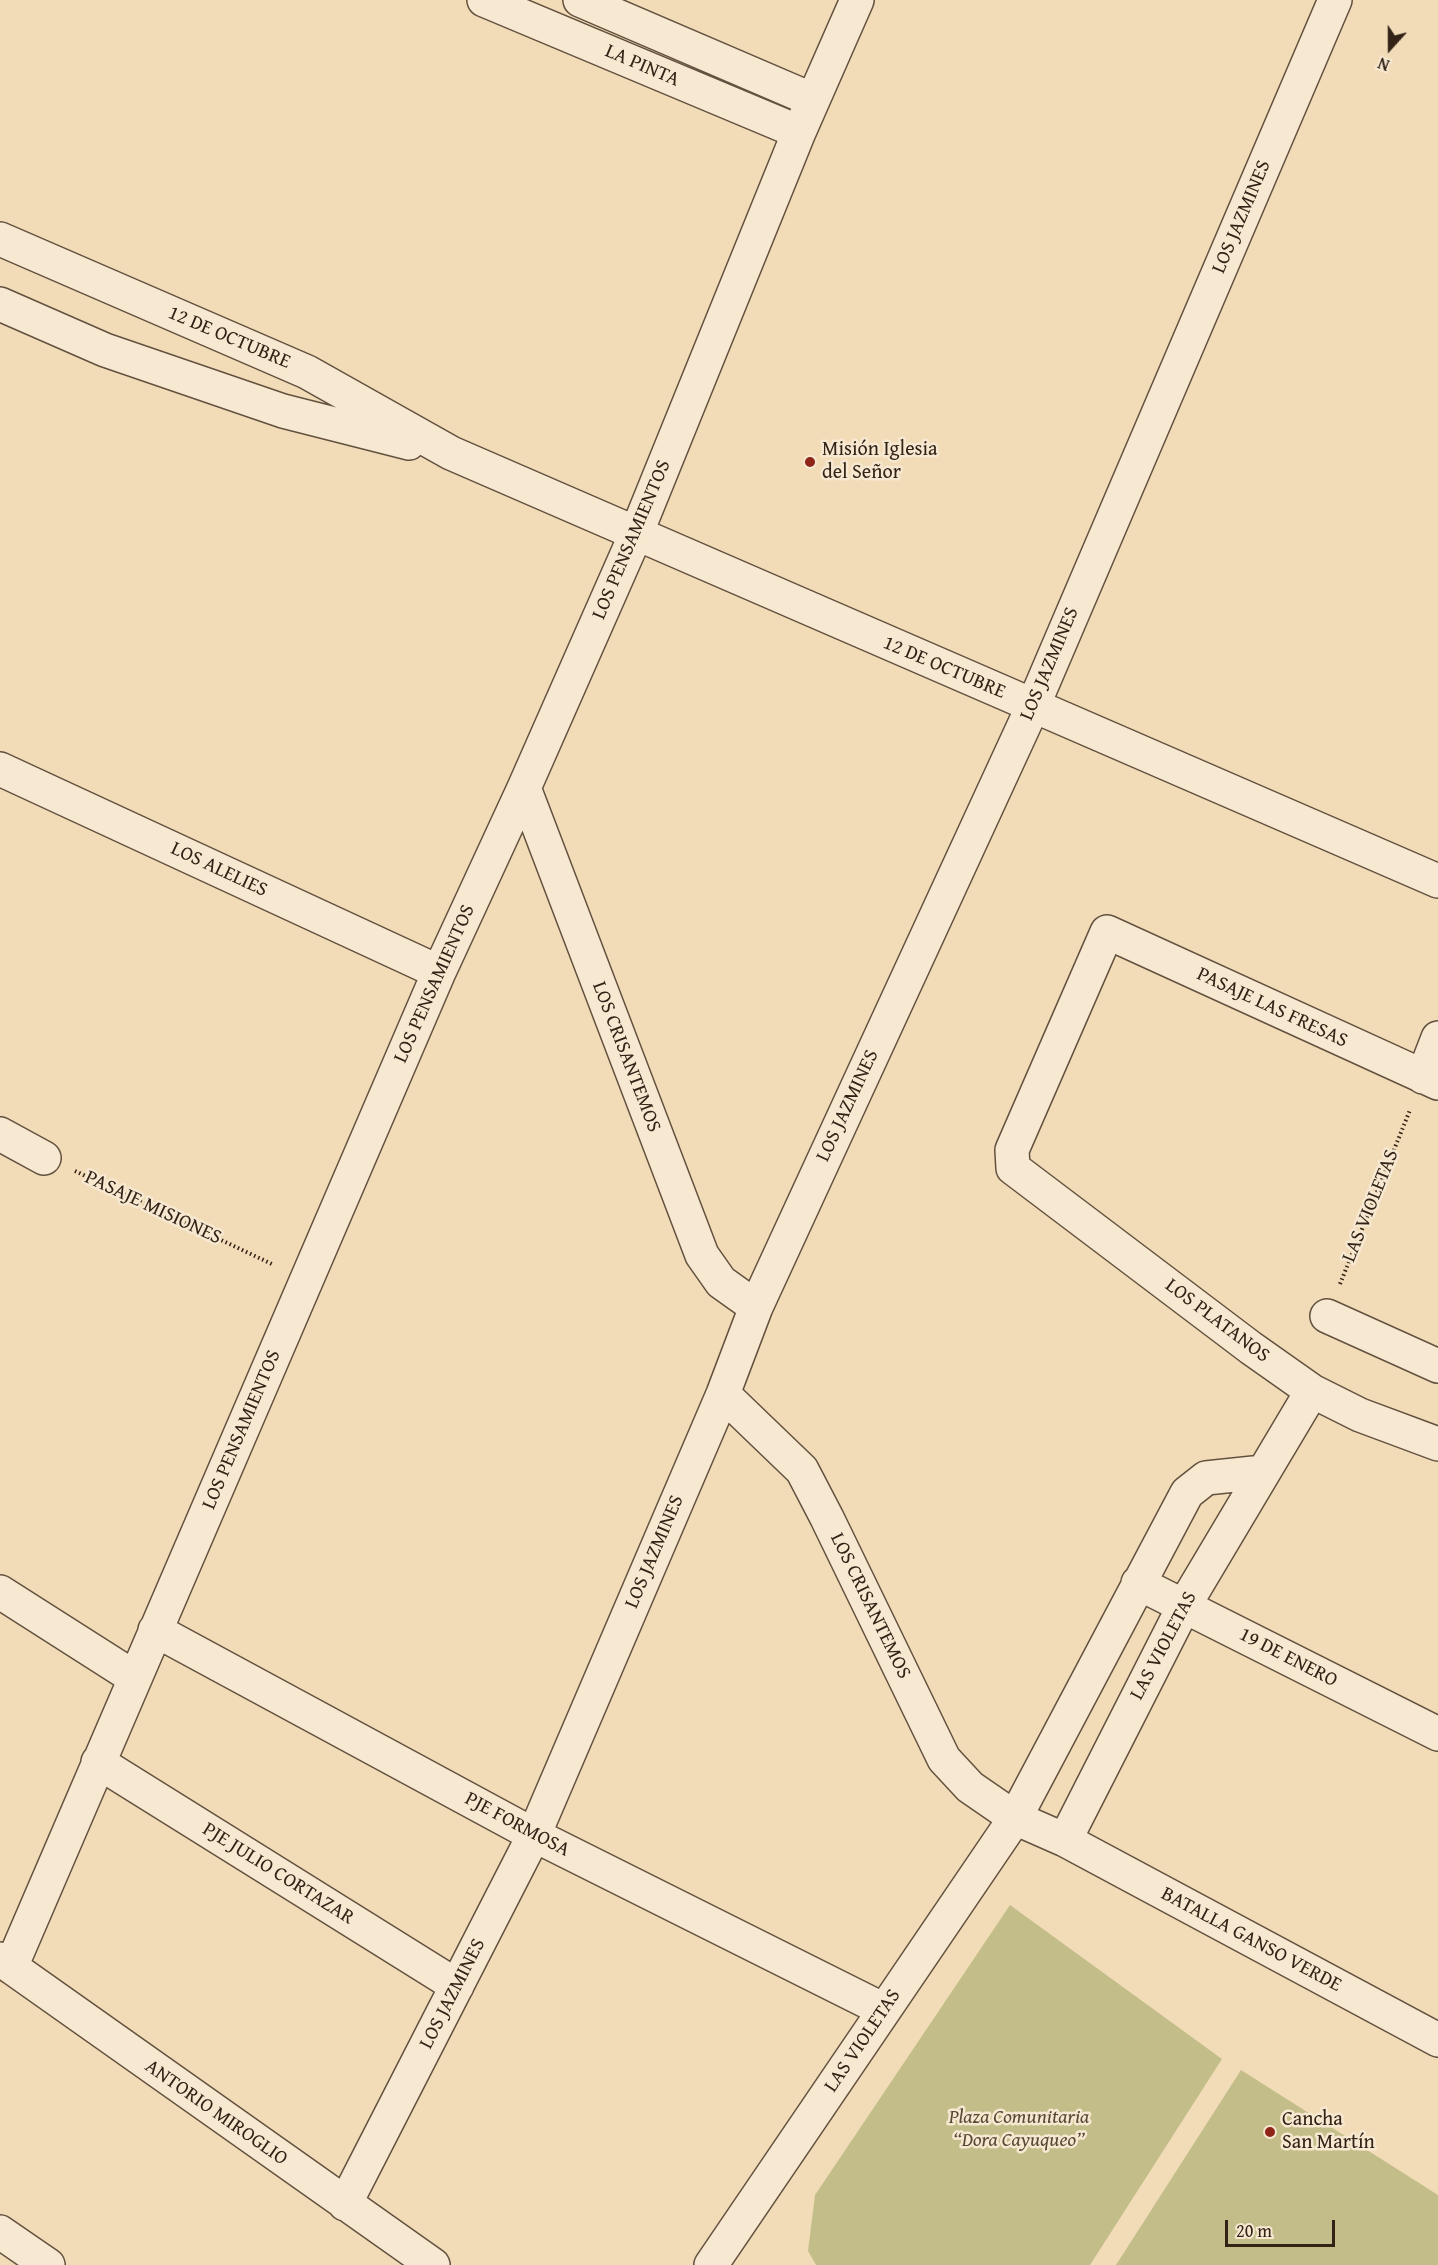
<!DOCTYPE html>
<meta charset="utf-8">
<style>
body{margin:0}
#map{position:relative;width:1438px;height:2265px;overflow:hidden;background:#f2dcb8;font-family:"Gentium Book Plus",serif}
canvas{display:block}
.north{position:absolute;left:1360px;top:18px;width:60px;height:60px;-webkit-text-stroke:4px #f7e8d1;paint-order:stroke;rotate:201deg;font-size:16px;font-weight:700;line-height:24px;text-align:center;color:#332317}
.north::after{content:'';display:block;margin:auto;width:21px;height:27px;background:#332317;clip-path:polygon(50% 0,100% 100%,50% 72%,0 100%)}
.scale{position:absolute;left:1225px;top:2220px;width:110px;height:27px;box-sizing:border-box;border:3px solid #332317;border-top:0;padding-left:8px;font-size:18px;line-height:21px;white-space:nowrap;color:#332317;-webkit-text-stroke:4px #f7e8d1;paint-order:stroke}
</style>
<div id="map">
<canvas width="1438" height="2265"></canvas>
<div class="north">N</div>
<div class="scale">20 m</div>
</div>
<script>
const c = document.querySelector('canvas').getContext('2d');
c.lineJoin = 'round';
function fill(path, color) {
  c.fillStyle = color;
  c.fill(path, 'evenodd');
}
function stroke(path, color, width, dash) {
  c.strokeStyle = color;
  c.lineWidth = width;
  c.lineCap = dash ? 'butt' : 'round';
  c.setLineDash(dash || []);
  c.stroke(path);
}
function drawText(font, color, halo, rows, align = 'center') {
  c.font = font + ' "Gentium Book Plus",serif';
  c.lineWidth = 5;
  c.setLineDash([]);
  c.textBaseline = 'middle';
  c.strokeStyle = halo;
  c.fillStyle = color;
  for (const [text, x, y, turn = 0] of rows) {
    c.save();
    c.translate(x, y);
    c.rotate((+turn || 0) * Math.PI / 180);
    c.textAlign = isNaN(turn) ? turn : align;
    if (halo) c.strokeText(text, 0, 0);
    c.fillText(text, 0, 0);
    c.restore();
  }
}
const green = new Path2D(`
 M1010,1905L1222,2059L1090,2265H816L808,2251L815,2195Z
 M1241,2070L1438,2195V2265H1116Z`);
const path = new Path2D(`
 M75,1171L274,1265
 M1340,1284L1410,1110`);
const street = new Path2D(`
 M484,0L799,132
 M580,0L813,100
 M0,239L307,372L451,453L1438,881
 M0,304L105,350L283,411L409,443
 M0,769L439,972
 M524,788L702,1255L721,1282L756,1307
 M1423,1077L1438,1038
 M1438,1083L1107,932L1012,1150L1013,1168L1251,1348L1312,1391L1360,1415L1438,1444
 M0,1134L44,1158
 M1327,1316L1438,1366
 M723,1394L802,1470L827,1518L944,1759L970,1787L1015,1818L1187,1493L1206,1478L1263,1472
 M1138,1583L1438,1734
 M0,1592L135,1678
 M155,1630L534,1835L884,2010
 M98,1762L457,1986
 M1065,1840L1438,2040
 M0,1959L433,2265
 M11,1967L439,972L524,788L636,534L799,132L857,0
 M345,2204L534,1835L723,1394L756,1307L1033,706L1335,0
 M0,2232L48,2265
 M711,2265L1015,1818L1065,1840L1184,1606L1312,1391`);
const markers = [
 [810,462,6,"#8f2418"],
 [1270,2132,6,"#8f2418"]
];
const streetNames = [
 ["LA PINTA",642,66,23],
 ["LOS JAZMINES",1242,217,-67],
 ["12 DE OCTUBRE",229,338,23],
 ["LOS PENSAMIENTOS",632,540,-67],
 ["LOS JAZMINES",1050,664,-67],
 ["12 DE OCTUBRE",944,668,23],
 ["LOS ALELIES",219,870,25],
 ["LOS PENSAMIENTOS",435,984,-66],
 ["PASAJE LAS FRESAS",1272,1008,25],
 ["LOS CRISANTEMOS",626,1057,69],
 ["LOS JAZMINES",848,1106,-65],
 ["LAS VIOLETAS",1371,1206,-68],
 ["PASAJE MISIONES",153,1208,25],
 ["LOS PLATANOS",1217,1321,37],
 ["LOS PENSAMIENTOS",242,1430,-67],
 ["LOS JAZMINES",655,1552,-67],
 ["LOS CRISANTEMOS",870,1606,64],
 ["LAS VIOLETAS",1164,1646,-62],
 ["19 DE ENERO",1288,1658,27],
 ["PJE FORMOSA",517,1825,28],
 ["PJE JULIO CORTAZAR",278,1874,32],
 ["BATALLA GANSO VERDE",1251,1940,28],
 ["LOS JAZMINES",453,1994,-63],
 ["LAS VIOLETAS",863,2041,-56],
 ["ANTORIO MIROGLIO",216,2113,35]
];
const poiNames = [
 ["Misión Iglesia",822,450],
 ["del Señor",822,473],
 ["Cancha",1282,2120],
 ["San Martín",1282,2143]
];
const parkNames = [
 ["Plaza Comunitaria",1019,2118],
 ["“Dora Cayuqueo”",1019,2141]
];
fill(green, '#c3be89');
stroke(street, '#63513f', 36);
stroke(path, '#332317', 4, [1.5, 3]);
stroke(street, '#f7e8d1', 33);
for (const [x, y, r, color] of markers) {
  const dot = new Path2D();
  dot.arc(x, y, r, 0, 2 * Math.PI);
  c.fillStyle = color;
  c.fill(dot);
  stroke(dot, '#f7e8d1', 2);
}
drawText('20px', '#332317', '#f7e8d1', streetNames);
drawText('20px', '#332317', '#f7e8d1', poiNames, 'left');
drawText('italic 20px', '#574a34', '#f7e8d1', parkNames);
</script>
